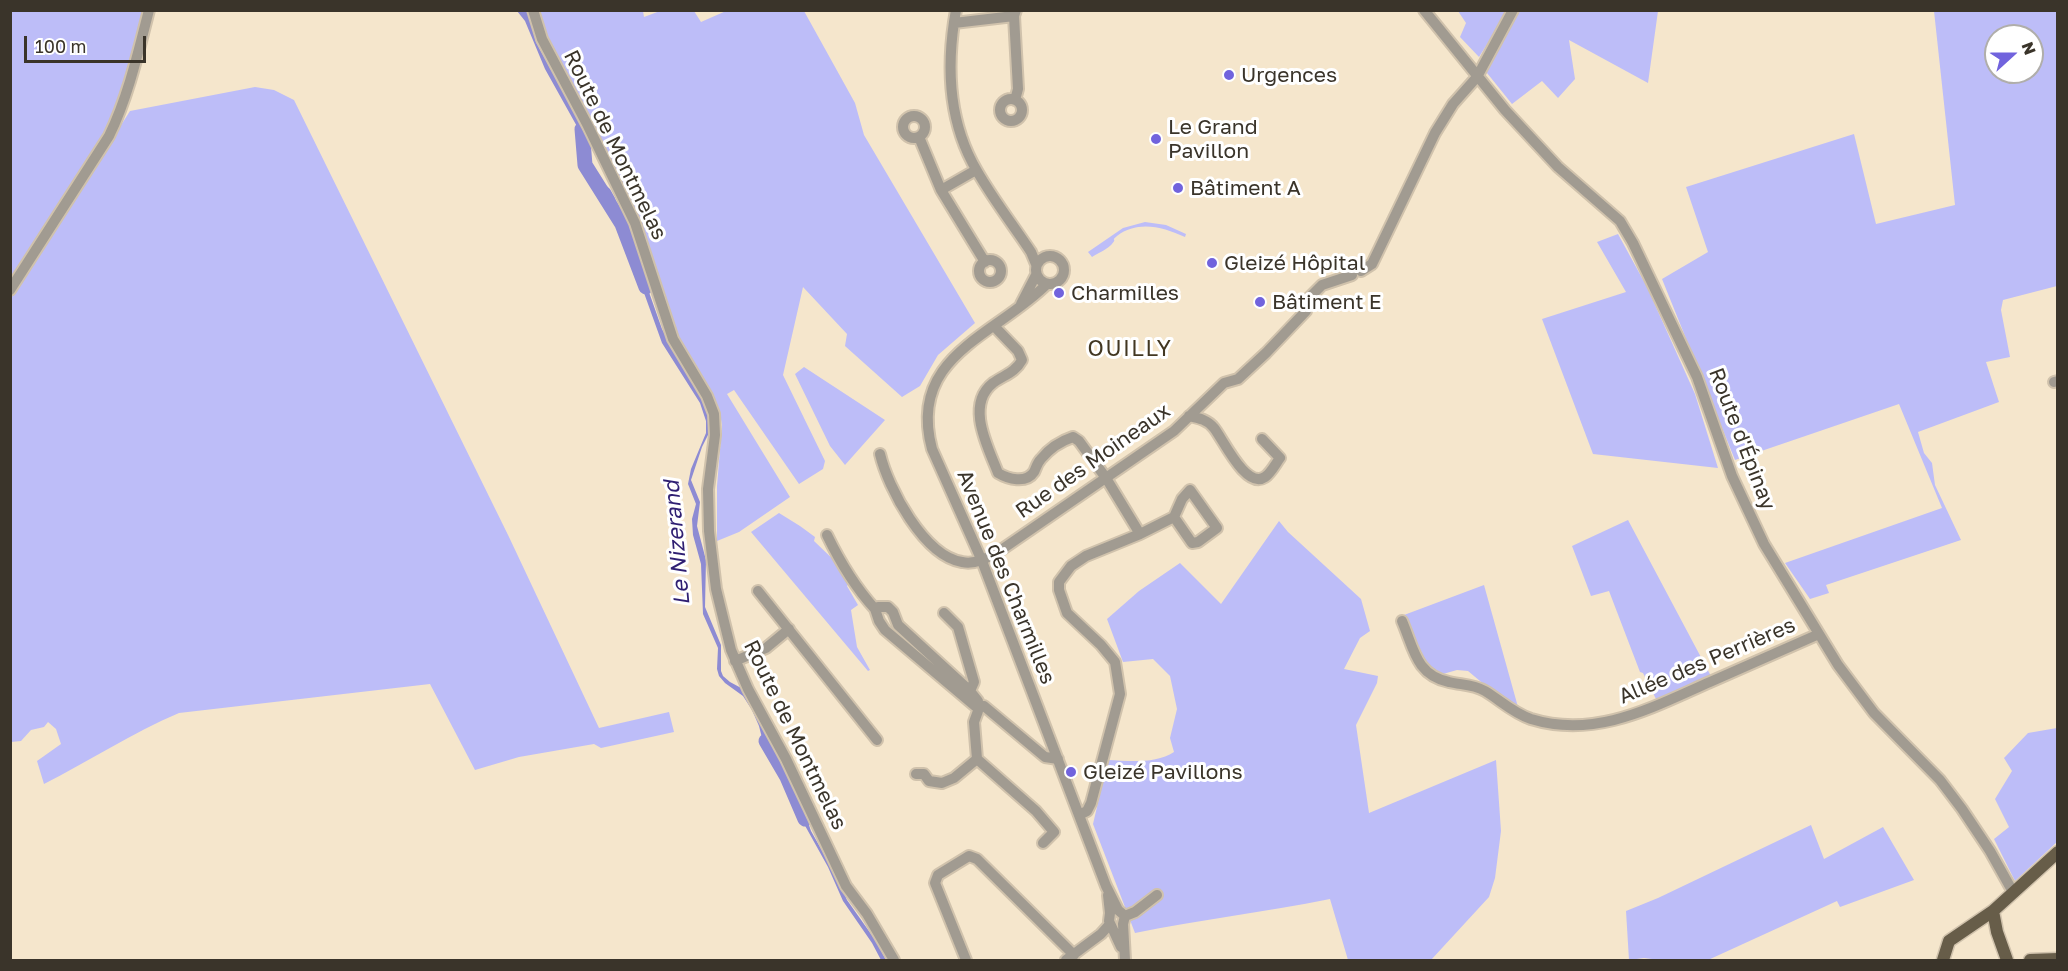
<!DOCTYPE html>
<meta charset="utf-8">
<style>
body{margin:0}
#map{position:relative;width:2068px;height:971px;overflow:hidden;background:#f5e6cc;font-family:"Golos Text",sans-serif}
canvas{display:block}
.frame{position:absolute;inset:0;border:12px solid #3a342a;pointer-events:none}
.north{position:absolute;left:1984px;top:24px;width:60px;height:60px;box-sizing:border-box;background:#fff;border:2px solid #b0aeaa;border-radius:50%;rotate:69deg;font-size:16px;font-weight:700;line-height:24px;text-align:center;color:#3a342a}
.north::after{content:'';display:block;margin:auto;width:21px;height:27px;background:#7163dd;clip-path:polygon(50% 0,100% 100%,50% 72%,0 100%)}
.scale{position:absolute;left:24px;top:36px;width:122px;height:27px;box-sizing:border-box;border:3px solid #3a342a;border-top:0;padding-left:8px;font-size:18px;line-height:21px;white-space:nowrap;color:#3a342a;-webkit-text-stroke:4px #fff;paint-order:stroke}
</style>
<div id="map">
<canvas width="2068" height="971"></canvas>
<div class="frame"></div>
<div class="north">N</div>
<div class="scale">100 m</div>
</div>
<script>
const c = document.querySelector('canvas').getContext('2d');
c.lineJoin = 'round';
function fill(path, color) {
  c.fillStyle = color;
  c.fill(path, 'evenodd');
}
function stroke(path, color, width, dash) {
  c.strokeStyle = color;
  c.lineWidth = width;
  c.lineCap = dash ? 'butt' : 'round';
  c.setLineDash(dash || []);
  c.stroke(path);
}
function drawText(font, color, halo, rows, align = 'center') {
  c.font = font + ' "Golos Text",sans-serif';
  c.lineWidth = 6;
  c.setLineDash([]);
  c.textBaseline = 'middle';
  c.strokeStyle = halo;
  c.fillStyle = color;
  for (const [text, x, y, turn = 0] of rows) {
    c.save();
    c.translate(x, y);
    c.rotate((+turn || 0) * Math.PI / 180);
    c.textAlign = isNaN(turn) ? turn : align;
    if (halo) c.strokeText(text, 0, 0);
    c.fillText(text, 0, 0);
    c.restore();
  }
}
const green = new Path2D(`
 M10,11H145L133,58L106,135L10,282Z
 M540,11H643L644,17L660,11H694L701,22L726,11H804L855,103L864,135L975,323L938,355L920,386L902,397L845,346L847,334L803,287L783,375L825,461L823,469L799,484L734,390L727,394L790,497L739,532L717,541V486L722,425L719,408L678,337L661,287L556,57L543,25Z
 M1458,11H1508L1479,57L1460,37L1466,23Z
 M1516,11H1658L1648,83L1569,40L1575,79L1558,98L1542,81L1512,104L1487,73L1489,59Z
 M1934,11H2057V286L2003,300L2001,310L2010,357L1986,362L1999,402L1918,432L1924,453L1932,463L1935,485L1961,540L1826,585L1829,593L1810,599L1785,563L1942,508L1899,404L1735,460L1662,279L1708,252L1686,187L1854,134L1876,224L1955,205ZM1996,36H2032V72H1996Z
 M255,87L274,90L294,100L509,537L599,728L669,712L674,732L601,748L594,744L519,757L475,770L430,684L179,713C132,733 89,761 44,784L37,761L61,744L56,729L48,722L44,727L31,730L21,741L11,742L10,299L130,111Z
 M1145,222L1166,225L1186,234L1185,237C1163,227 1138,220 1117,236C1110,242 1118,237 1112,244C1108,249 1098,253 1092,257L1088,252L1123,228Z
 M1618,234L1647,287L1695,394L1718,468L1593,454L1542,319L1626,292L1597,242Z
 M804,367L885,420L845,465L830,446L795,374Z
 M779,513L800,526L815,537L814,541L838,564L849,583L847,586L858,605L851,610L857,647L870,670L868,671L751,532Z
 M1628,520L1712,678L1657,701L1643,673L1640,672L1609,591L1591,596L1572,546Z
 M1279,521L1288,532L1361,599L1370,631L1360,638L1344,669L1378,676L1377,683L1356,725L1369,813L1496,760L1501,831L1495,878L1489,897L1431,960H1348L1330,899C1265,912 1199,920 1135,933L1093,824L1108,760C1129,761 1156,764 1174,752L1170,738L1177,709L1170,676L1153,659L1123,662L1107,619L1139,591L1180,563L1221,604Z
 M1484,585L1518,707L1510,706L1468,671L1457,670L1443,674L1434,673L1429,668L1404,615Z
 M2057,728V842L2015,881L1994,839L2009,827L1995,799L2012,771L2004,758L2028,733Z
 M1811,825L1824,859L1883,827L1914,880L1840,907L1837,901L1708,960H1660L1644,958L1629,960L1626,911L1658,898Z`);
const water = new Path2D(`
 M517,11H528L536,42L585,132L584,155L586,161L594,175L610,189L615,198L624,231L636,248L639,267L644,278L662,329L679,361L702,397L709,415L710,431L702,447L691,480L700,502L697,526L706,560L705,607L721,645V671L723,676L730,682L743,689L764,727L768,743L780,758L799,796L811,831L837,877L847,900L876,941L886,960H881L872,943L843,901L828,867L803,822L796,799L787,780L775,758L764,746L759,726L752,710L743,696L725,683L719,676L717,669L718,648L703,614L701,564L693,535L692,519L696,504L688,484L691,469L706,433V421L700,403L662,343L634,265V253L623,234L610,198L587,175L581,164L578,153L579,130L545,69L525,21Z`);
const river = new Path2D(`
 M582,129L585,165L622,224L646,287
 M766,741L787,777L805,819`);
const minor = new Path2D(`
 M533,10L542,39L588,126L635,223L673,339L707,396L714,414L715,435L708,489L709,531L716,589L731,650L748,689L786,759L846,886L867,914L894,960
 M956,10C946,65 948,122 977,171C993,199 1013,225 1031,252L1036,264
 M1424,10L1505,110L1558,167L1620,221L1633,243L1697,377L1732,476L1764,544L1838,665L1874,713L1940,780L1962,809L1990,851L2013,892
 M954,23L1014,16
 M1000 110a11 11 0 1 1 22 0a11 11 0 1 1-22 0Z
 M1015,100L1018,89L1014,16L1016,10
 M903 127a11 11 0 1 1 22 0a11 11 0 1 1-22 0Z
 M919,137L941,190L976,170
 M941,190L985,262
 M1036 270a14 14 0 1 1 28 0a14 14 0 1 1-28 0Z
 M979 271a11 11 0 1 1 22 0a11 11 0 1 1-22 0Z
 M1361,271L1372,264L1435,133L1453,104L1477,77L1513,10
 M1047,284C995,336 907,356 932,449L982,561L1106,886L1118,910L1125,916L1123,924L1125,960
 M10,290L109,136C128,97 138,53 149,10
 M1021,304L1036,275
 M994,326L1018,351L1022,360C1015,373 1004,375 993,383C965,405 988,447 998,473C1008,479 1026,484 1034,472C1036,468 1037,463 1041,459C1049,449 1061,441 1073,437L1079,441L1106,478L1140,534
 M2054,382L2058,381
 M1189,416C1199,418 1208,420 1214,428C1223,439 1246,490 1265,477C1271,473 1276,463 1280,458L1262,439
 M880,454C888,488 924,556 962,562C976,565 989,557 1001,550L1174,431L1224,383L1238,379L1266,353L1306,311L1308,299L1322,285L1352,275
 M827,535C840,562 855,587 875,609
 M758,591L877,740
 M944,613L958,627L974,682L970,691
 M1402,621C1414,649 1416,675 1449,682C1461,685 1473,684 1485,691C1500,700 1513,713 1531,719C1596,739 1653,707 1710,682C1747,666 1783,650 1819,634
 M735,661L766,648L789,629
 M975,706L885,630L879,621L875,609L878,607H888L893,612L898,625L970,691L978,701
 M984,706L1045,757L1058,759
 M977,759L1036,811L1054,832L1043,843
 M916,774H924L929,781L942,783L954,778L977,759L974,722L978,711
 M1081,814L1087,811L1091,803L1120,694L1115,662L1101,645L1067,613L1059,590V582L1071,566L1086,556L1140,534L1174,517L1182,499L1190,490L1217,528L1198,542L1192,543L1174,517
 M1108,895L1110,913L1109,921L1121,947
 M1125,916L1135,912L1157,895
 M966,960L935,883L938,875L969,856L977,859L1074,955
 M1066,960L1101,934L1110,924`);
const major = new Path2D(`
 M1993,911L1997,932L2007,960
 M1943,960L1949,941L1993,911L2058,852
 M2030,960L2058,959`);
const markers = [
 [1229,75,6,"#7163dd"],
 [1156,139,6,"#7163dd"],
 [1178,188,6,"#7163dd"],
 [1212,263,6,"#7163dd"],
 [1059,293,6,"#7163dd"],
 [1260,302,6,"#7163dd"],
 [1071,772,6,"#7163dd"]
];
const poiNames = [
 ["Urgences",1241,75],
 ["Le Grand",1168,127],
 ["Pavillon",1168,151],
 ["Bâtiment A",1190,188],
 ["Gleizé Hôpital",1224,263],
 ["Charmilles",1071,293],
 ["Bâtiment E",1272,302],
 ["Gleizé Pavillons",1083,772]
];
const streetNames = [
 ["Route de Montmelas",615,145,64],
 ["Route d'Épinay",1742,439,69],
 ["Rue des Moineaux",1093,461,-35],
 ["Avenue des Charmilles",1006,577,68],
 ["Allée des Perrières",1707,661,-23],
 ["Route de Montmelas",795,735,64]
];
const neighbourhoodNames = [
 ["OUILLY",1130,349]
];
const waterNames = [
 ["Le Nizerand",677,543,-95]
];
fill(green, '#bdbdf8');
fill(water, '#8d8bd3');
stroke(river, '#8d8bd3', 15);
stroke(minor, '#d0c2ac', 14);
stroke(major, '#d0c2ac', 15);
stroke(minor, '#a19b91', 10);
stroke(major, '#675d49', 12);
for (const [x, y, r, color] of markers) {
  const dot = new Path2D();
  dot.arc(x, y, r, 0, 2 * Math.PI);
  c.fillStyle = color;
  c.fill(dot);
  stroke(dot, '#fff', 2);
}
drawText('21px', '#3a342a', '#fff', poiNames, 'left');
drawText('21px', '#3a342a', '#fff', streetNames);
c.letterSpacing = '1.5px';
drawText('22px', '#423721', '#fff', neighbourhoodNames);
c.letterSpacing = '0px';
drawText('italic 22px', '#2f1f72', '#fff', waterNames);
</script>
